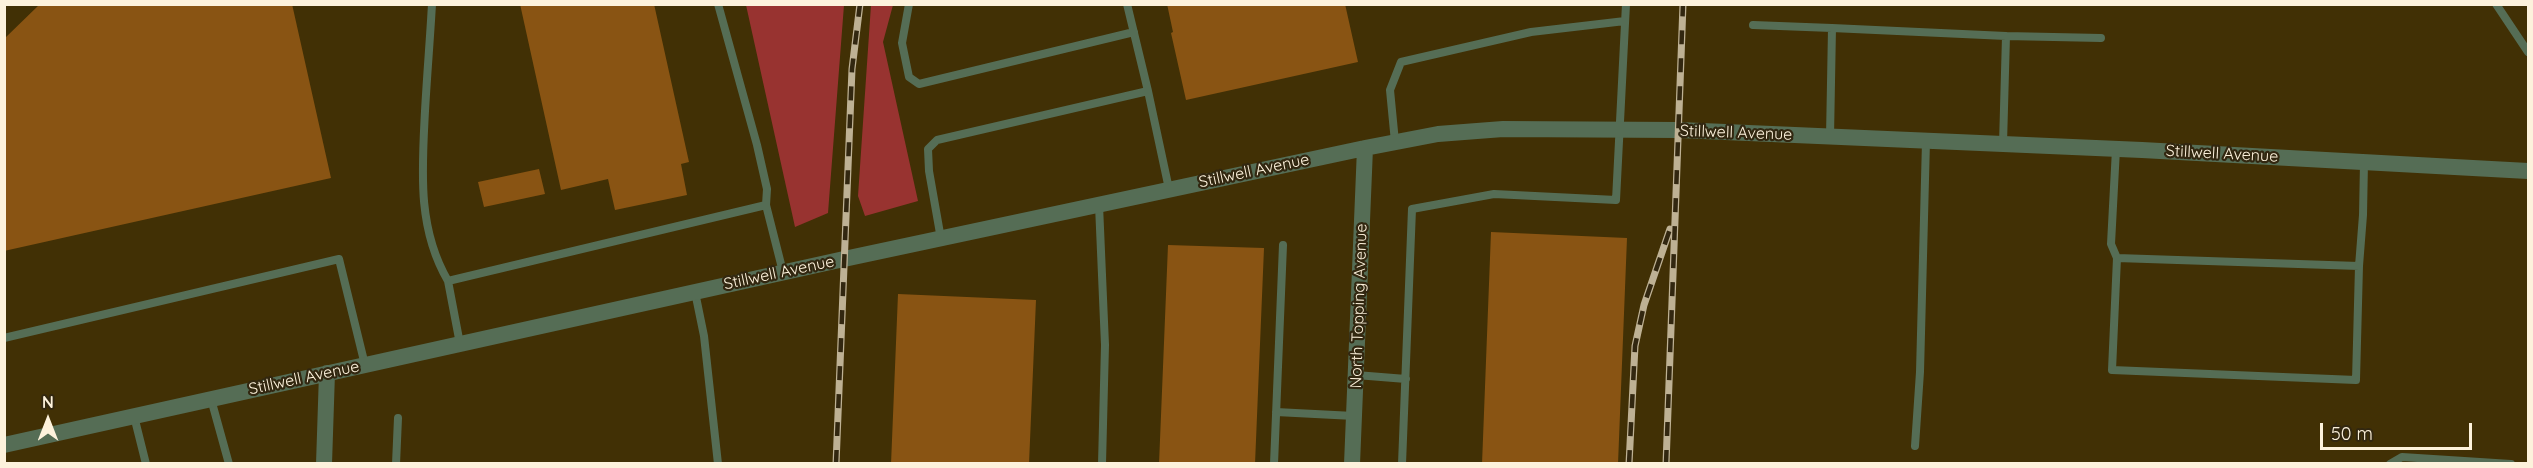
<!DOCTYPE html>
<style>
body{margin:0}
#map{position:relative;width:2533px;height:468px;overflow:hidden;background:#413005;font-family:Quicksand,sans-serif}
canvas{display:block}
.frame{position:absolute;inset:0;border:6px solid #fdf2dc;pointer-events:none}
.north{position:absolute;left:18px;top:390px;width:60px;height:60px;-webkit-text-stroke:4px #322710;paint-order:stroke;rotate:0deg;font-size:16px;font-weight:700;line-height:24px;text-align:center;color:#fdf2dc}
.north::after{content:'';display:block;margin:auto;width:21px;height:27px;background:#fdf2dc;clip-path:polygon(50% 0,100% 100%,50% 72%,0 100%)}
.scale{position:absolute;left:2320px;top:423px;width:152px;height:27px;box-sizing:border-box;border:3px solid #fdf2dc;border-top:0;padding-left:8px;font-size:18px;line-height:21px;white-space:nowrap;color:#fdf2dc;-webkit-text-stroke:4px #322710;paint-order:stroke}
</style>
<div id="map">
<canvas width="2533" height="468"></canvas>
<div class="frame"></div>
<div class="north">N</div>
<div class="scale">50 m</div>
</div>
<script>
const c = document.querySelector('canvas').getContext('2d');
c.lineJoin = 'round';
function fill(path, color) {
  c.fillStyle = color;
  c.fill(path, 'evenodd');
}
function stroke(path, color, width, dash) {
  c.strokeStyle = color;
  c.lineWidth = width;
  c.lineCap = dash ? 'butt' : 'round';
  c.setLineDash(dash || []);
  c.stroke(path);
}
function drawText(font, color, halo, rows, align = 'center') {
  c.font = font + ' Quicksand,sans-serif';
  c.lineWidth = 4.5;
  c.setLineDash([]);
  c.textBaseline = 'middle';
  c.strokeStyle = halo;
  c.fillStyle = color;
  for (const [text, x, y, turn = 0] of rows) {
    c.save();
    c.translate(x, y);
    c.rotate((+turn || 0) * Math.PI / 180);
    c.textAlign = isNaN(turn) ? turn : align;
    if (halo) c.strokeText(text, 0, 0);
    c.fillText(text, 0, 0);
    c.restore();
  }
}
const forest = new Path2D(`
 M746,5H844L828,213L795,227Z
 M871,5H893L883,42L918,201L865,216L858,196Z`);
const building = new Path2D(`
 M40,4H292L331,178L4,251V39Z
 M520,4H654L689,162L681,164L687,195L615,210L608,179L561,190Z
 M1167,4H1345L1358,62L1186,100L1171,33L1173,32Z
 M539,169L545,194L484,207L478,182Z
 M1491,232L1627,238L1618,464H1482Z
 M1168,245L1264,248L1255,464H1159Z
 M898,294L1036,300L1029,464H891Z`);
const lane = new Path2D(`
 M432,4C430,40 427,75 425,111C422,170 417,228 448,281
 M718,4L757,145L767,189L766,205
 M909,4L902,43L909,77L919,84L1134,32
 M1127,4L1148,91
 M2496,4L2528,52
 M1753,25L1832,28
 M2006,36L2101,38
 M1830,137L1832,28L2006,36L2003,144
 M1395,142L1390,90L1401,62L1531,32L1625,21
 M2116,149L2111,244L2117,258L2359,266L2363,215L2364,162
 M1099,205L1105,345L1102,464
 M941,239L929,171L928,149L937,140L1148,91L1169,189
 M2117,258L2112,370L2356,380L2359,266
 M695,292L704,336L718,464
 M4,338L339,259L365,365
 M460,344L448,281L766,205L783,272
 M1356,375L1406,379
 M211,399L229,464
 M1276,412L1354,416
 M134,416L146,464
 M1915,446L1920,372L1926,141
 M396,464L398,418
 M1274,464L1283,245
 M1402,464L1412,209L1494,194L1616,200L1626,4
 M2390,464L2402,457L2511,464`);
const street = new Path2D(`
 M4,445L844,259L1365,148L1438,134L1503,129L1679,130L2142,150L2528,171
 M324,464L327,373
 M1352,464L1365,148`);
const rail = new Path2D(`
 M836,464L852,69L860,4
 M1629,464L1635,346L1644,305L1670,229
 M1666,464L1683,4`);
const streetNames = [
 ["Stillwell Avenue",1736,133,2],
 ["Stillwell Avenue",2222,154,3],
 ["Stillwell Avenue",1254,171,-12],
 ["Stillwell Avenue",779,273,-12],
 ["North Topping Avenue",1359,306,-88],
 ["Stillwell Avenue",304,378,-12]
];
fill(forest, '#983330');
fill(building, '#895413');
stroke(lane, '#556d55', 8);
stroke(street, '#556d55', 16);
stroke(rail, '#beb194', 7);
stroke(rail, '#322710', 4.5, [14]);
drawText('16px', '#fdf2dc', '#322710', streetNames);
</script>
